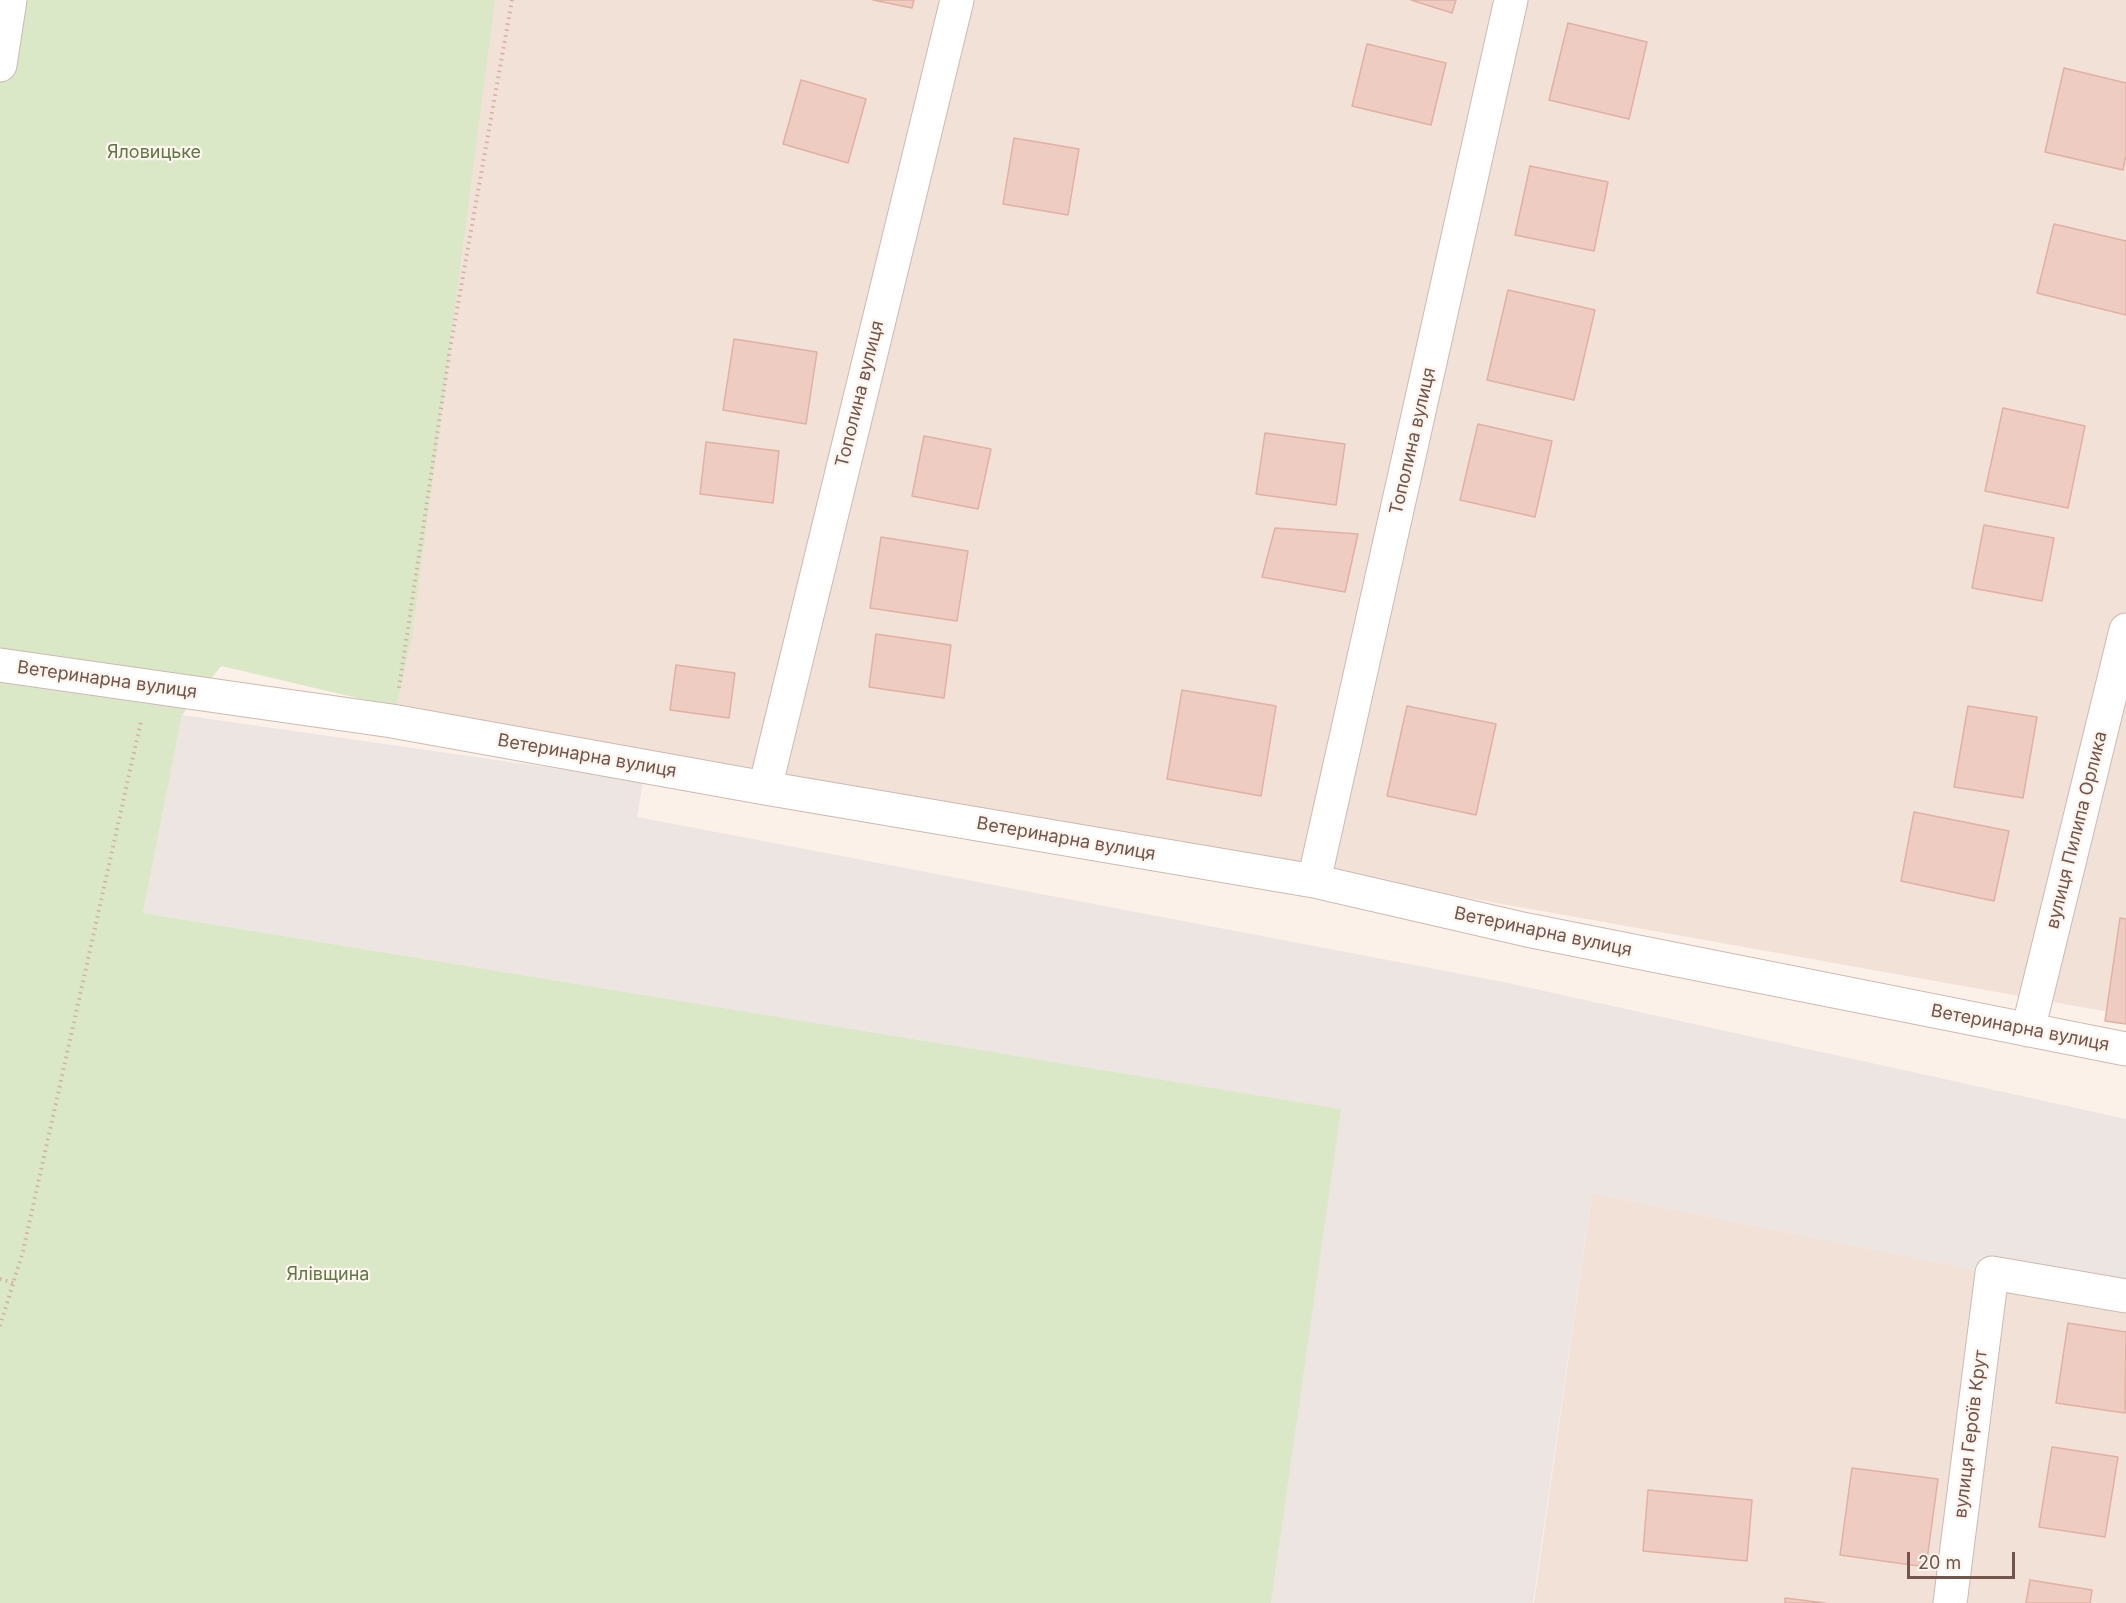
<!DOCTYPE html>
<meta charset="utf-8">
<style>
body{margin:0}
#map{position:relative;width:2126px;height:1603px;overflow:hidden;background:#fbf1e8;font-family:Inter,sans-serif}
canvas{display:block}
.scale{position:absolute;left:1907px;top:1552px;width:108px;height:27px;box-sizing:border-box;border:3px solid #74554d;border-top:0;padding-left:8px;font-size:18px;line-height:21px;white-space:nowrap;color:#74554d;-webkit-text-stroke:4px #fef5ee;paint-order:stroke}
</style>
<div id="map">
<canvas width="2126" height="1603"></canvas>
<div class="scale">20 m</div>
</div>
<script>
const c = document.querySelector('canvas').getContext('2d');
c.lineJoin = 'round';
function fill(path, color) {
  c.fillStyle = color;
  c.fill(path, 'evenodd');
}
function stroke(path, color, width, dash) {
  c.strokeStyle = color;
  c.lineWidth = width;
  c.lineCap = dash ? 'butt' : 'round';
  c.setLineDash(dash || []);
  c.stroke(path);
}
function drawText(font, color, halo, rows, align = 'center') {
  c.font = font + ' Inter,sans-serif';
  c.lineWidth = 4.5;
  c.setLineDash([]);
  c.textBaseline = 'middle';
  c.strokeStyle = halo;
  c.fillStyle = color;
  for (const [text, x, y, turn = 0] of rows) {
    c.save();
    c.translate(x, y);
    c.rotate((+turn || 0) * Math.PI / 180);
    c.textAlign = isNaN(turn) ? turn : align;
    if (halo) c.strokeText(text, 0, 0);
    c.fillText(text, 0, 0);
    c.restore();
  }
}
const residential = new Path2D(`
 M494,0H2126V1015L396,707Z
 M1592,1193L2126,1300V1603H1534Z`);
const industrial = new Path2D(`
 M182,715L643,781L637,817L1503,982L2126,1119V1300L1592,1193L1533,1603H1271L1340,1109L143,913Z`);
const green = new Path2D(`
 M0,0H495L412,637L396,707L221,666L182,715L143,913L1341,1109L1271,1603H0Z`);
const building = new Path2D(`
 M873,0H914L912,8Z
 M1411,0H1456L1452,13Z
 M1568,23L1647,42L1629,119L1549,100Z
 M1367,44L1446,63L1431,125L1352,106Z
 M2064,68L2126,83V155L2123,170L2045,152Z
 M801,80L866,99L848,163L783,144Z
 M1014,138L1079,149L1068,215L1003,204Z
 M1530,166L1608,182L1594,251L1515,235Z
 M2054,224L2126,241V315L2037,293Z
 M1508,290L1595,310L1574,400L1487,380Z
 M734,339L817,352L806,424L723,410Z
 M2003,408L2085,426L2068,508L1985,491Z
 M1478,424L1552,441L1535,517L1460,500Z
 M1265,433L1345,444L1336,505L1256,494Z
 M924,436L991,449L978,509L912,496Z
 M706,442L779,451L773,503L700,494Z
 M1984,525L2054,538L2042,601L1972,588Z
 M1275,528L1358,534L1345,592L1262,577Z
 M881,537L968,551L957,621L870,608Z
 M876,634L951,645L944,698L869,687Z
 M676,665L735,673L729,718L670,710Z
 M1182,690L1276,706L1261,796L1167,779Z
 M1407,706L1496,724L1476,815L1387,796Z
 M1968,706L2037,717L2023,798L1954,787Z
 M1914,812L2009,831L1994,901L1901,881Z
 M2120,918L2126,919V1024L2105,1021Z
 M2068,1323L2126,1332L2125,1413L2056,1403Z
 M2052,1447L2118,1457L2105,1537L2039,1527Z
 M1852,1468L1938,1479L1926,1567L1840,1555Z
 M1648,1490L1752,1500L1747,1561L1643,1551Z
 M2030,1580L2092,1590L2090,1603H2026Z
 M1785,1598L1825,1603H1785Z`);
const path = new Path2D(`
 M399,688L450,349L512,0
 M0,1279L13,1283
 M0,1326L23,1251L141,721`);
const minor = new Path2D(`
 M0,65L10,0
 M0,665L392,721L765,788L1314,881L1527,930L2126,1049
 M765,788L957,0
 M1314,881L1511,0
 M2028,1030L2126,630
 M1950,1603L1992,1273L2126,1296`);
const parkNames = [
 ["Яловицьке",154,153],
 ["Ялівщина",328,1275]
];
const streetNames = [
 ["Тополина вулиця",860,394,-76],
 ["Тополина вулиця",1413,441,-77],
 ["Ветеринарна вулиця",107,680,8],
 ["Ветеринарна вулиця",587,756,10],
 ["вулиця Пилипа Орлика",2077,830,-76],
 ["Ветеринарна вулиця",1066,839,10],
 ["Ветеринарна вулиця",1543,932,12],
 ["Ветеринарна вулиця",2020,1028,11],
 ["вулиця Героїв Крут",1971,1434,-83]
];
fill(residential, '#f2e1d7');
fill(industrial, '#ece5e1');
fill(green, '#dae8c7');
fill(building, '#efccc1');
stroke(building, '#e1b0a3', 1.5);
stroke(minor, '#cfb9b1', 35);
stroke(path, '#d4afa4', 4, [1.5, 4.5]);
stroke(minor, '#fff', 33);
drawText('18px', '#5e7946', '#fef5ee', parkNames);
drawText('18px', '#74554d', '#fef5ee', streetNames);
</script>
